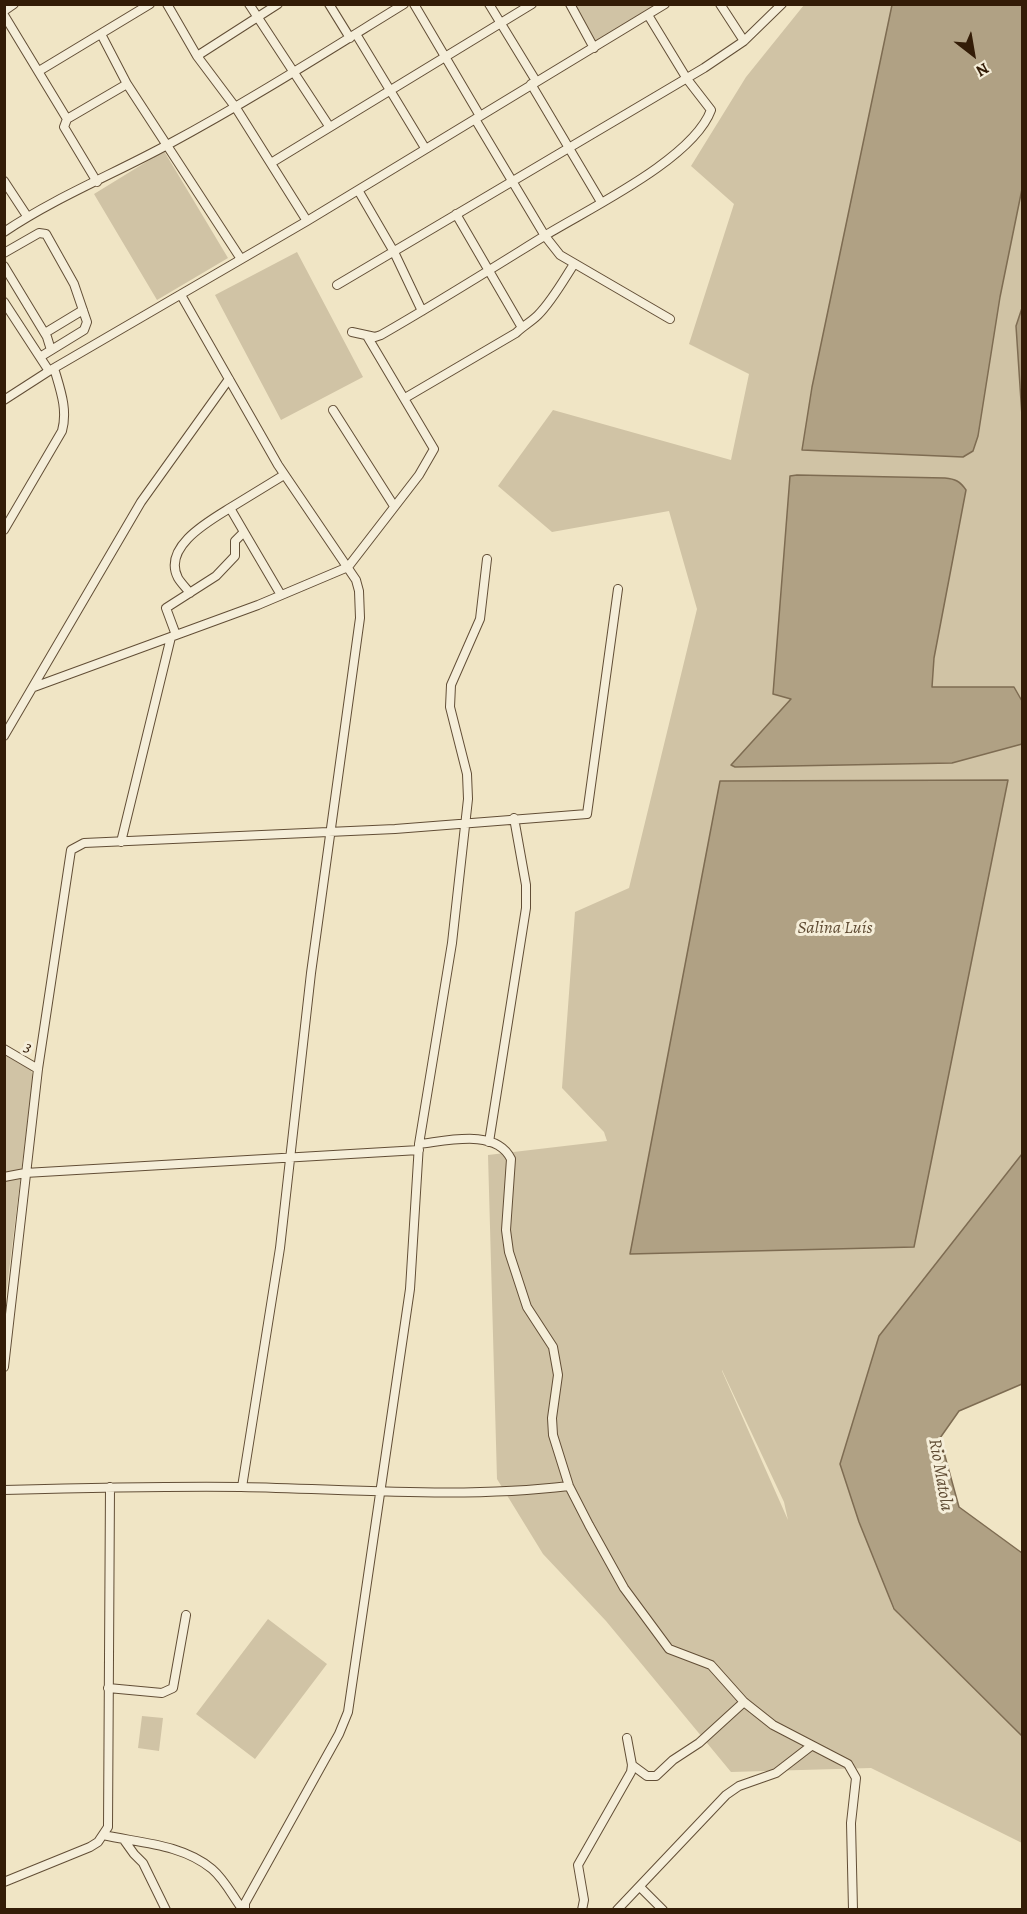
<!DOCTYPE html>
<meta charset="utf-8">
<style>
body{margin:0}
#map{position:relative;width:1027px;height:1914px;overflow:hidden;background:#f0e5c5;font-family:Alegreya,serif}
canvas{display:block}
.frame{position:absolute;inset:0;border:6px solid #331c07;pointer-events:none}
.north{position:absolute;left:943px;top:24px;width:60px;height:60px;-webkit-text-stroke:4px #f5eed9;paint-order:stroke;rotate:149deg;font-size:16px;font-weight:700;line-height:24px;text-align:center;color:#331c07}
.north::after{content:'';display:block;margin:auto;width:21px;height:27px;background:#331c07;clip-path:polygon(50% 0,100% 100%,50% 72%,0 100%)}
</style>
<div id="map">
<canvas width="1027" height="1914"></canvas>
<div class="frame"></div>
<div class="north">N</div>
</div>
<script>
const c = document.querySelector('canvas').getContext('2d');
c.lineJoin = 'round';
function fill(path, color) {
  c.fillStyle = color;
  c.fill(path, 'evenodd');
}
function stroke(path, color, width, dash) {
  c.strokeStyle = color;
  c.lineWidth = width;
  c.lineCap = dash ? 'butt' : 'round';
  c.setLineDash(dash || []);
  c.stroke(path);
}
function drawText(font, color, halo, rows, align = 'center') {
  c.font = font + ' Alegreya,serif';
  c.lineWidth = 6;
  c.setLineDash([]);
  c.textBaseline = 'middle';
  c.strokeStyle = halo;
  c.fillStyle = color;
  for (const [text, x, y, turn = 0] of rows) {
    c.save();
    c.translate(x, y);
    c.rotate((+turn || 0) * Math.PI / 180);
    c.textAlign = isNaN(turn) ? turn : align;
    if (halo) c.strokeText(text, 0, 0);
    c.fillText(text, 0, 0);
    c.restore();
  }
}
const green = new Path2D(`
 M570,5H659L596,45Z
 M804,5H1022V308L1016,326L1022,417V1154L879,1336L840,1464L893,1609L1022,1736V1843L871,1768L731,1772L606,1621L543,1554L497,1479L488,1155L607,1141L604,1132L562,1088L575,912L629,888L697,609L669,511L552,532L498,486L553,410L731,460L749,374L689,344L734,204L691,166L746,77ZM722,1370L784,1502L788,1520L722,1371Z
 M164,151L228,258L157,300L94,194Z
 M297,252L363,377L281,420L215,295Z
 M5,1055L31,1070L33,1076L5,1304Z
 M268,1619L327,1664L255,1759L196,1714Z
 M142,1716L163,1718L159,1751L138,1748Z`);
const water = new Path2D(`
 M892,5H1022V189L1000,297L978,436L973,451L963,457L802,450L812,387Z
 M1022,308V416L1016,326Z
 M797,475L945,478C955,479 960,481 966,490L934,658L932,687H1014L1022,701V744L952,763L735,767L731,765L791,699L773,694L790,476Z
 M1008,780L914,1247L630,1254L720,781Z
 M1022,1154V1384L959,1411L940,1438L959,1507L1022,1553V1736L894,1609L859,1522L840,1464L879,1336Z`);
const minor = new Path2D(`
 M167,4L197,56L236,108L307,221
 M249,4L329,126
 M329,4L350,38
 M414,4L480,116
 M489,4L536,81
 M570,4L594,48
 M720,4L744,41
 M4,11L14,4
 M4,15L67,119
 M356,34L425,148
 M197,56L278,4
 M39,71L150,4
 M127,84L241,259
 M531,84L601,202
 M475,119L545,236L560,255L670,319
 M271,163L532,4
 M4,181L27,216
 M97,182L64,127L67,119L127,84L101,34
 M358,190L394,252L422,311
 M456,214L521,326
 M4,232C56,197 114,174 169,144C249,101 326,52 404,4
 M4,253L39,233L46,234L74,284L87,322L84,330L40,357
 M4,266L47,337L51,350
 M337,285L704,68L744,41L782,4
 M181,295L278,465L356,580L359,591L360,618L311,973L280,1248L242,1487
 M4,302L49,371
 M352,332L375,337L381,335C437,303 491,269 546,235C590,208 693,159 711,110L687,79L648,15
 M45,333L83,310
 M405,398L516,333C523,326 531,322 538,315C552,301 563,281 574,264
 M4,400L49,371L307,221L665,4
 M333,410L394,506
 M230,508L284,475
 M4,530L62,431C68,409 60,389 54,368
 M190,593C186,588 181,583 178,578C162,547 209,521 230,508L244,532
 M176,635L166,608L216,576L235,556V541L244,532L281,595
 M34,687L258,605L348,567L419,475L434,449L367,336
 M4,736L141,502L229,379
 M121,842L171,637
 M4,1049L38,1069
 M489,1142L526,908V885L514,818
 M419,1144C447,1141 496,1128 511,1159L506,1230L509,1252L527,1307L553,1347L558,1375L552,1418L553,1435L569,1486L589,1525L624,1588L669,1649L711,1665L744,1702L773,1725L848,1764L856,1778L851,1823L853,1910
 M4,1177L25,1173L419,1150
 M4,1367L38,1069L71,850L84,843L395,829L587,814L618,589
 M4,1490C83,1488 162,1486 241,1487C350,1489 460,1499 569,1486
 M108,1688L162,1693L173,1688L186,1615
 M632,1765L647,1776H656L673,1760L699,1743L744,1702
 M103,1835C140,1843 182,1844 212,1869C225,1880 233,1897 243,1910
 M124,1840L134,1854L143,1863L166,1910
 M4,1882L90,1847L98,1842L108,1827L110,1487
 M640,1887L663,1910
 M245,1910V1903L339,1734L348,1712L410,1289L419,1144L452,943L468,799L467,774L450,707L451,685L480,619L487,559
 M582,1910L584,1900L578,1865L631,1772L632,1765L627,1738
 M617,1910L726,1795L739,1786L776,1773L811,1746`);
const streetNames = [
 ["3",28,1048,31]
];
const waterNames = [
 ["Salina Luís",835,929],
 ["Rio Matola",940,1475,80]
];
fill(green, '#d0c3a5');
fill(water, '#b0a184');
stroke(water, '#7e6c52', 1.5);
stroke(minor, '#624e36', 10);
stroke(minor, '#f5eed9', 8);
drawText('16px', '#331c07', '#f5eed9', streetNames);
drawText('italic 18px', '#5f4b33', '#f5eed9', waterNames);
</script>
